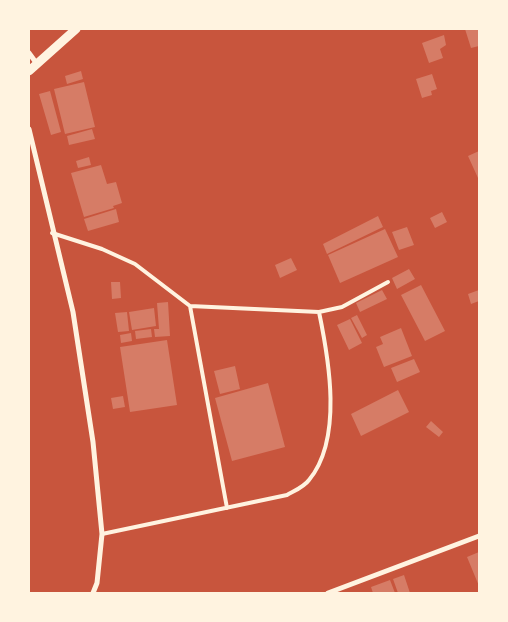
<!DOCTYPE html>
<style>
body{margin:0}
#map{position:relative;width:508px;height:622px;overflow:hidden;background:#c8553d;font-family:Inter,sans-serif}
canvas{display:block}
.frame{position:absolute;inset:0;border:30px solid #fff3e0;pointer-events:none}
</style>
<div id="map">
<canvas width="508" height="622"></canvas>
<div class="frame"></div>
</div>
<script>
const c = document.querySelector('canvas').getContext('2d');
c.lineJoin = 'round';
function fill(path, color) {
  c.fillStyle = color;
  c.fill(path, 'evenodd');
}
function stroke(path, color, width, dash) {
  c.strokeStyle = color;
  c.lineWidth = width;
  c.lineCap = dash ? 'butt' : 'round';
  c.setLineDash(dash || []);
  c.stroke(path);
}
const building = new Path2D(`
 M465,29H479V46L471,48Z
 M444,35L446,45L440,49L443,58L429,63L422,43Z
 M81,71L83,79L67,84L65,76Z
 M432,74L437,89L431,91L432,95L422,98L416,79Z
 M84,82L95,127L65,134L54,89Z
 M50,91L61,132L51,135L39,94Z
 M92,129L95,139L69,145L67,136Z
 M479,151V177L478,178L468,156Z
 M89,157L91,165L78,168L76,161Z
 M101,165L107,184L116,182L122,203L113,206L114,208L84,217L71,173Z
 M116,209L119,222L88,231L84,219Z
 M442,212L447,222L435,228L430,218Z
 M378,216L383,227L327,254L323,244Z
 M407,227L414,245L399,250L392,232Z
 M385,229L398,257L340,283L328,255Z
 M291,258L297,270L280,278L275,265Z
 M409,269L415,279L397,289L392,278Z
 M111,282H120L121,298L112,299Z
 M421,285L445,331L425,341L401,295Z
 M382,290L387,299L360,312L356,303Z
 M479,290V301L471,304L468,294Z
 M168,302L170,336L155,337L154,329H159L157,303Z
 M154,308L156,326L132,330L129,312Z
 M127,312L129,331L118,332L115,313Z
 M357,315L367,335L362,338L351,318Z
 M350,319L362,343L349,350L337,325Z
 M401,328L412,356L384,367L376,347L383,344L380,337Z
 M151,329L152,337L136,339L135,331Z
 M131,333L132,341L121,343L120,335Z
 M167,340L177,405L130,412L120,347Z
 M414,359L420,372L397,382L391,368Z
 M235,366L240,389L220,394L214,371Z
 M268,383L285,447L232,461L215,398Z
 M398,390L409,412L361,436L351,414Z
 M123,396L125,407L113,409L111,398Z
 M431,421L443,432L439,437L426,427Z
 M479,552V586L467,557Z
 M404,575L410,593H398L393,579Z
 M390,580L395,593H373L371,587Z`);
const service = new Path2D(`
 M52,233L102,249L135,264L190,306L319,312L342,307L388,282
 M190,306L227,508
 M102,534L287,495C294,491 304,487 309,480C343,439 329,360 319,312`);
const minor = new Path2D(`
 M29,53L37,64
 M29,129L73,312L93,442L102,534L97,583L93,593
 M328,593L479,536`);
const tertiary = new Path2D(`
 M29,71L76,29`);
fill(building, '#d67c66');
stroke(service, '#fff3e0', 4);
stroke(minor, '#fff3e0', 5);
stroke(tertiary, '#fff3e0', 9);
</script>
